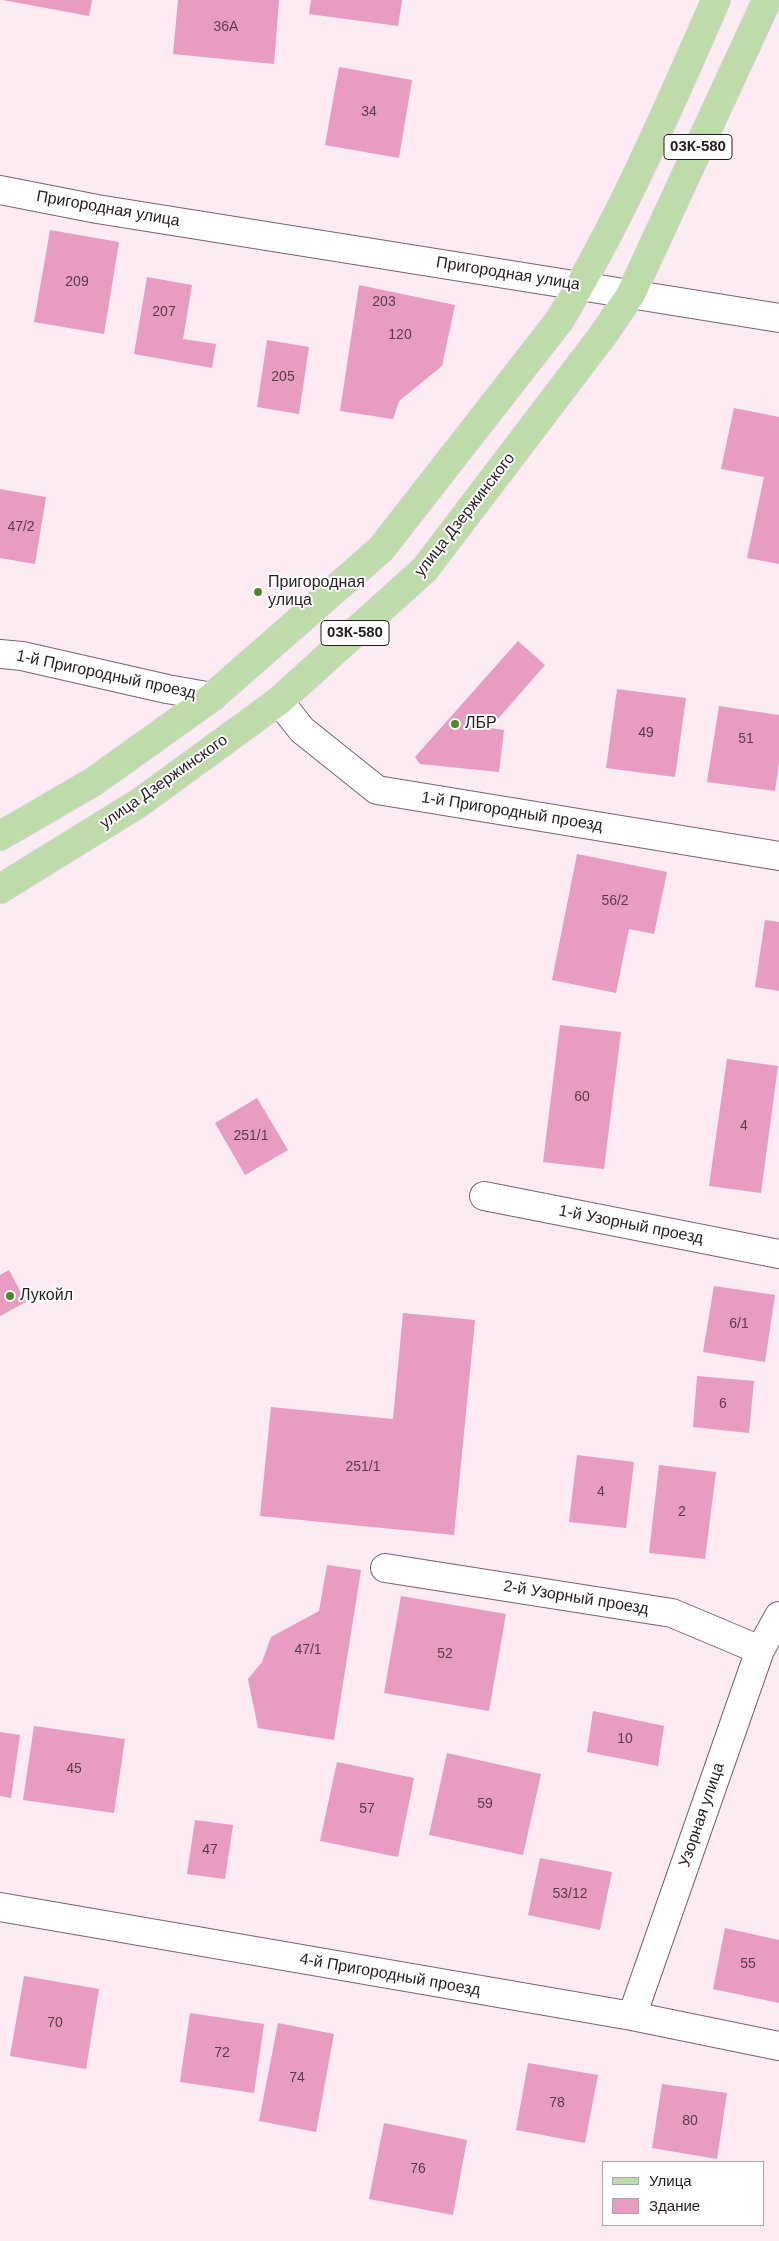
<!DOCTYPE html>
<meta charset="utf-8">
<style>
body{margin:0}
#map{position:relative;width:779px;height:2241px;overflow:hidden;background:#fcebf3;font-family:Helvetica,sans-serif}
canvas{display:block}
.legend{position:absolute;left:602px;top:2161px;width:162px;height:65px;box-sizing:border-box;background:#fff;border:1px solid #a9a5a6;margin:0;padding:6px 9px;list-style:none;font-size:15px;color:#271d21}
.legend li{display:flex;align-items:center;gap:10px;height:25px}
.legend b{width:25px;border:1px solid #a9a5a6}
</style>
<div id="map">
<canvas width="779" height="2241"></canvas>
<ul class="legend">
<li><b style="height:6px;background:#bddcaa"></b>Улица</li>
<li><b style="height:14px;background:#e89cc2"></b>Здание</li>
</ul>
</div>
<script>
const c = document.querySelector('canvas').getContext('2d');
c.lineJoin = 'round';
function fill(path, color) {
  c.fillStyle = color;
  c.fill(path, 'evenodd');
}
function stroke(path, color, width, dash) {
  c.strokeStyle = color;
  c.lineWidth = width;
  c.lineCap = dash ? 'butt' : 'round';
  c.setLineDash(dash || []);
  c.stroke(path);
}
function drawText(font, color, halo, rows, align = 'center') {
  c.font = font + ' Helvetica,sans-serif';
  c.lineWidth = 4;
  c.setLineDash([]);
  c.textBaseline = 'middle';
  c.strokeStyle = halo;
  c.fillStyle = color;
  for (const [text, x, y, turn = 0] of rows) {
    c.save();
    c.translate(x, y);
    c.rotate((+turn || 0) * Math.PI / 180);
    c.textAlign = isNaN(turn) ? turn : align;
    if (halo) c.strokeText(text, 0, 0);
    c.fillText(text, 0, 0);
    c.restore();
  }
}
const building = new Path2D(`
 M3,0H92L89,16Z
 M178,0H279L274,64L173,54Z
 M311,0H402L398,26L309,14Z
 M339,67L412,80L399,158L325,145Z
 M50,230L119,242L104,334L34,322Z
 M147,277L192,285L183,339L216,344L212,368L134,354Z
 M359,285L455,305L442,366L399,401L393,419L340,411Z
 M267,340L309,347L299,414L257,407Z
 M734,408L779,417V564L747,558L764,477L721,469Z
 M0,489L46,497L35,564L0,558Z
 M518,641L545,665L490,728L504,730L499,772L420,764L415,757Z
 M617,689L686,698L675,777L606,768Z
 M719,706L779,715V763L775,791L707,782Z
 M577,854L667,872L654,934L629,929L616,993L552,980Z
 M765,920L779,922V991L755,987Z
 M560,1025L621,1032L604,1169L543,1162Z
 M727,1059L778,1066L761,1193L709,1186Z
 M257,1098L288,1150L245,1175L215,1123Z
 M9,1270L26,1302L0,1316V1275Z
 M714,1286L775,1295L765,1362L703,1352Z
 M403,1313L475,1320L454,1535L260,1516L271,1407L393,1419Z
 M697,1376L754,1381L749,1433L693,1427Z
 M577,1455L634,1462L626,1528L569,1522Z
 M659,1465L716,1472L705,1559L649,1553Z
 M327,1565L361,1570L334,1740L258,1728L248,1679L262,1662L271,1637L319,1611Z
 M401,1596L506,1614L489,1711L384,1693Z
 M593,1711L664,1726L658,1766L587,1752Z
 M34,1726L125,1739L114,1813L23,1800Z
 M0,1732L20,1735L11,1798L0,1796Z
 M447,1753L541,1774L523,1855L429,1835Z
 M337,1762L414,1778L398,1857L320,1841Z
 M195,1820L233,1825L225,1879L187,1874Z
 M540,1858L612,1872L600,1930L528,1915Z
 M725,1928L779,1940V2003L713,1989Z
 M24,1976L99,1989L86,2069L10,2056Z
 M190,2013L264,2024L254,2093L180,2082Z
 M278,2023L334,2034L316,2132L259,2121Z
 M528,2063L598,2075L585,2143L516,2130Z
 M662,2084L727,2093L717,2159L652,2148Z
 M384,2123L467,2140L453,2215L369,2199Z`);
const minor = new Path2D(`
 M0,190L97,209L580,286
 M0,654L22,656L167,689L212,697
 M279,701L302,730L377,790L779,856
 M484,1196L779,1254
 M385,1568L672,1613L760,1650
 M0,1907L632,2016L779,2046
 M632,2016L760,1650L779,1616`);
const tertiary = new Path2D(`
 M580,286L779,318`);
const primary = new Path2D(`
 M0,836L93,782L212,697L381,549L559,321C621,219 668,109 716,0
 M0,889L139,803L279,701L425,569L603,335L631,294L767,0`);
const markers = [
 [258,592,5,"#4e8723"],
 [455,724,5,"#4e8723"],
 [10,1296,5,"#4e8723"]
];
const numberNames = [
 ["36А",226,27],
 ["34",369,112],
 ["209",77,282],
 ["203",384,302],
 ["207",164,312],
 ["120",400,335],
 ["205",283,377],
 ["47/2",21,527],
 ["49",646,733],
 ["51",746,739],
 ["56/2",615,901],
 ["60",582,1097],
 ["4",744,1126],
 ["251/1",251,1136],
 ["6/1",739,1324],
 ["6",723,1404],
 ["251/1",363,1467],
 ["4",601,1492],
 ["2",682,1512],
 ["47/1",308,1650],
 ["52",445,1654],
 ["10",625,1739],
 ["45",74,1769],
 ["59",485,1804],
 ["57",367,1809],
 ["47",210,1850],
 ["53/12",570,1894],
 ["55",748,1964],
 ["70",55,2023],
 ["72",222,2053],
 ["74",297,2078],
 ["78",557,2103],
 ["80",690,2121],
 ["76",418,2169]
];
const shields = [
 [698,147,68],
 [355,633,68]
];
const shieldNames = [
 ["03К-580",698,147],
 ["03К-580",355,633]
];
const streetNames = [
 ["Пригородная улица",108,209,10],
 ["Пригородная улица",508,274,9],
 ["улица Дзержинского",465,515,-52],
 ["1-й Пригородный проезд",106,675,12],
 ["улица Дзержинского",164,782,-35],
 ["1-й Пригородный проезд",512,812,9],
 ["1-й Узорный проезд",631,1225,11],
 ["2-й Узорный проезд",576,1598,9],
 ["Узорная улица",702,1815,-71],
 ["4-й Пригородный проезд",390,1975,10]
];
const poiNames = [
 ["Пригородная",268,583],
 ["улица",268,601],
 ["ЛБР",465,724],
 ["Лукойл",20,1296]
];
fill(building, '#e89cc2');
stroke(minor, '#7a626d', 30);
stroke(tertiary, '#7a626d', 30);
stroke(primary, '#d4d2d3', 30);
stroke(minor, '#fff', 28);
stroke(tertiary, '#fff', 28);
stroke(primary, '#bddcaa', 28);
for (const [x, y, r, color] of markers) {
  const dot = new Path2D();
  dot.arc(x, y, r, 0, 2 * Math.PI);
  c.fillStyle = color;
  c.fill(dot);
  stroke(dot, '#fff', 2);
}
drawText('14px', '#573d49', null, numberNames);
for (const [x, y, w] of shields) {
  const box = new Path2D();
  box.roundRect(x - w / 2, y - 12.5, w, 25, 4);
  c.fillStyle = '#fff';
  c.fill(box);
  stroke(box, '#271d21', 1);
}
drawText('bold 15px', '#271d21', null, shieldNames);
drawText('16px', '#271d21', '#fff', streetNames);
drawText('16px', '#271d21', '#fff', poiNames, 'left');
</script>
